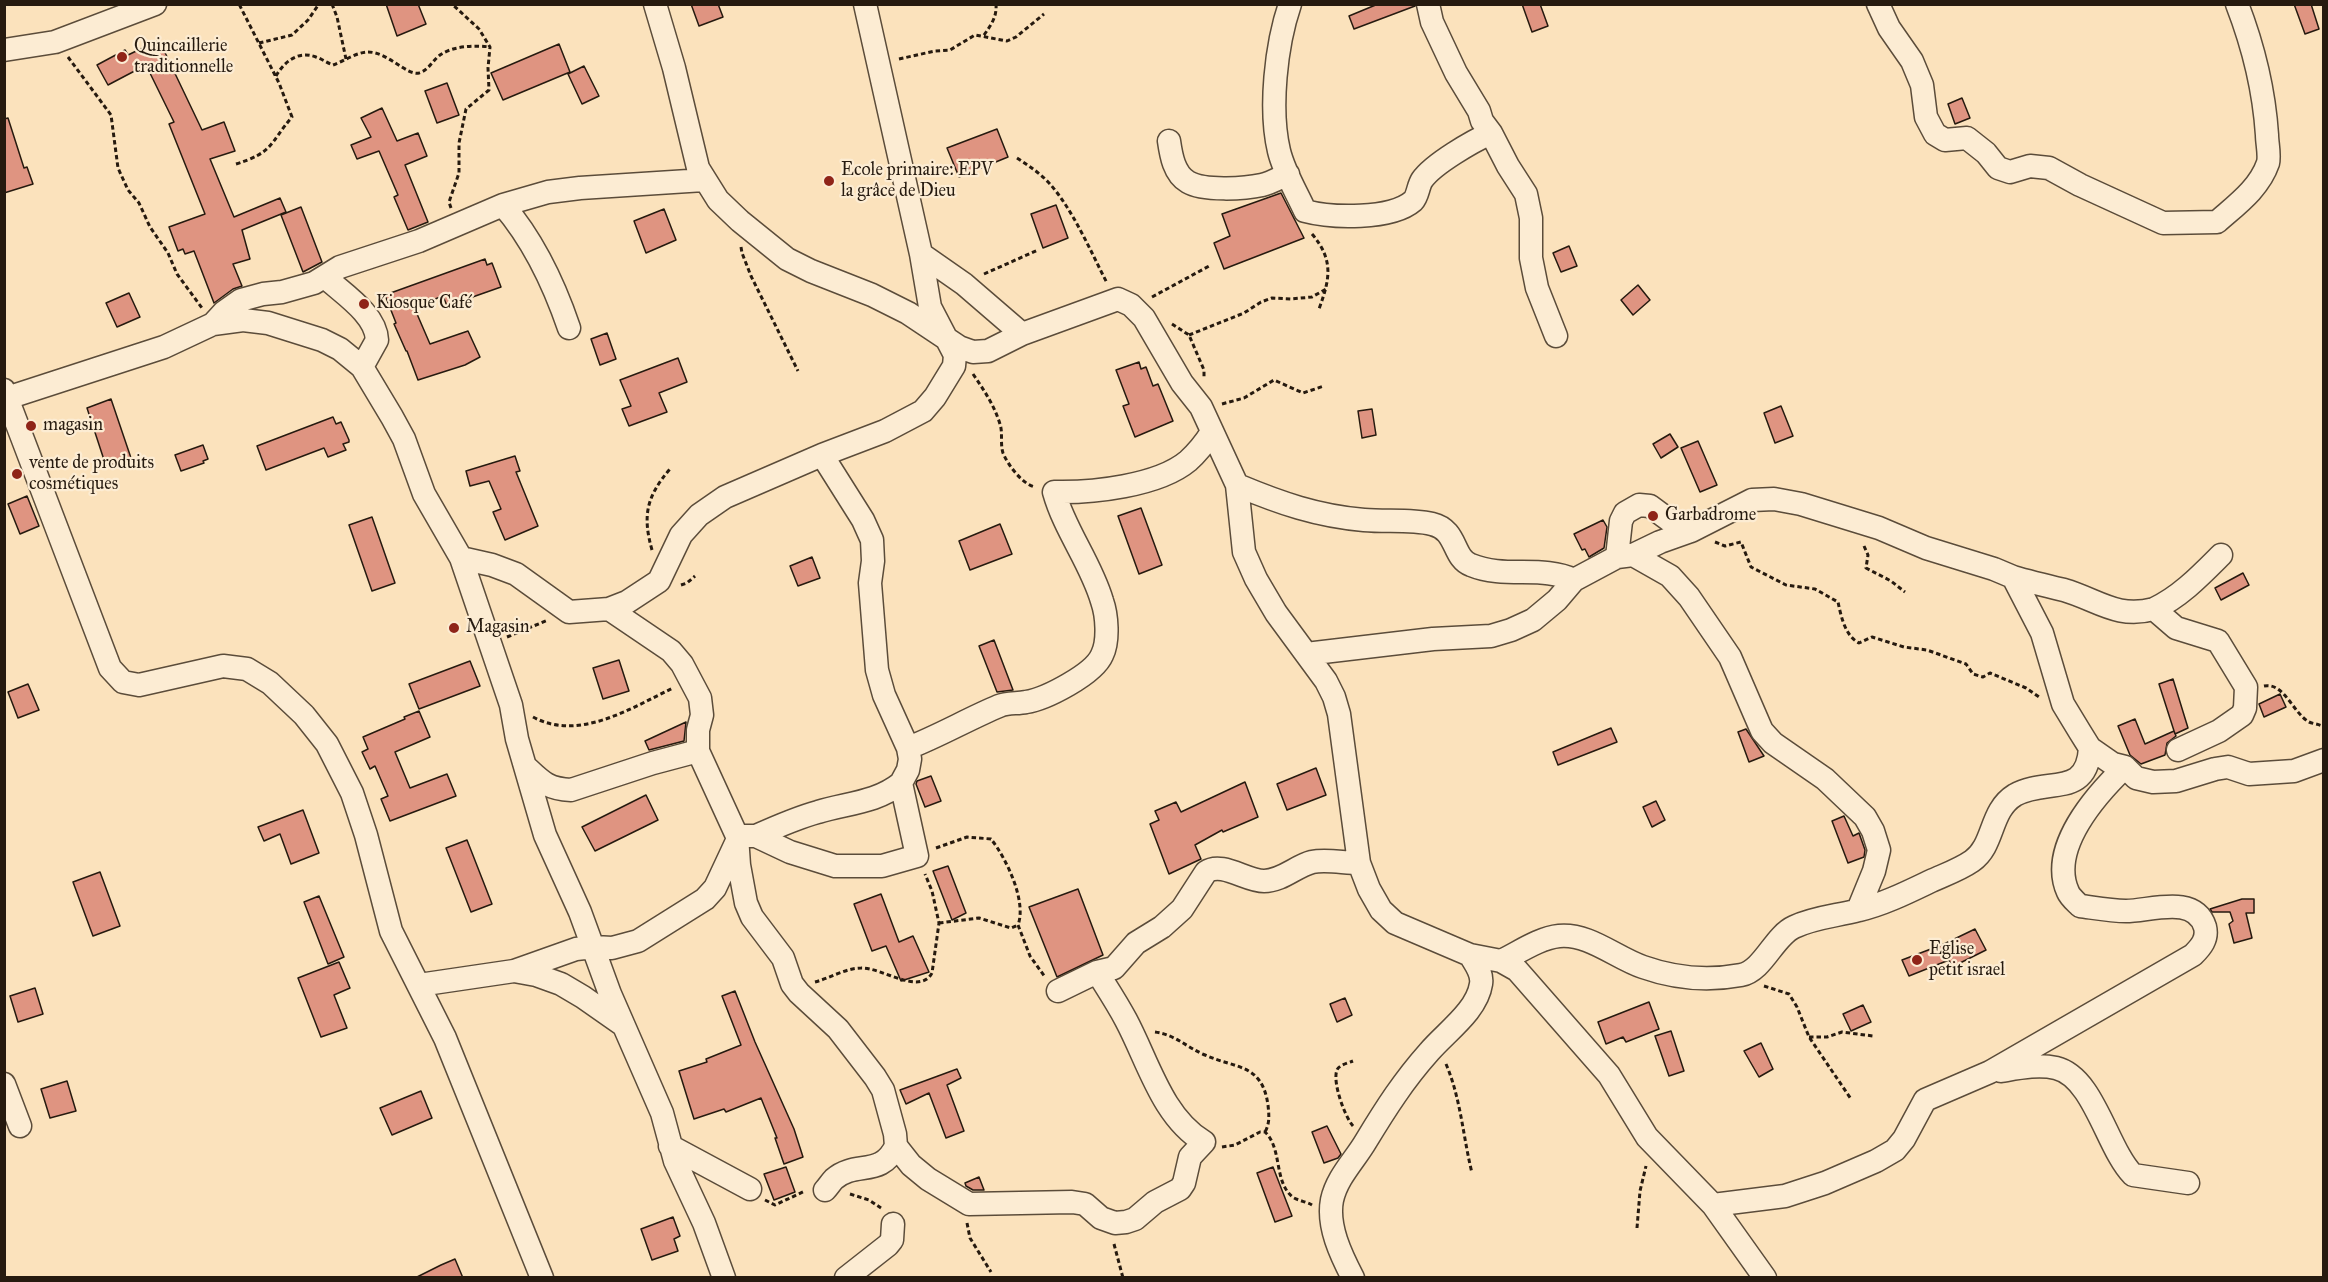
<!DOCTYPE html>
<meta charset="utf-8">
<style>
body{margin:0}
#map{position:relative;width:2328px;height:1282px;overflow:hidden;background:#fbe2bc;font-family:"IM FELL Great Primer",serif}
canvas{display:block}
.frame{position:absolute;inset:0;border:6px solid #261a0f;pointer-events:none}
</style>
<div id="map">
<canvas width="2328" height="1282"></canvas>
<div class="frame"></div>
</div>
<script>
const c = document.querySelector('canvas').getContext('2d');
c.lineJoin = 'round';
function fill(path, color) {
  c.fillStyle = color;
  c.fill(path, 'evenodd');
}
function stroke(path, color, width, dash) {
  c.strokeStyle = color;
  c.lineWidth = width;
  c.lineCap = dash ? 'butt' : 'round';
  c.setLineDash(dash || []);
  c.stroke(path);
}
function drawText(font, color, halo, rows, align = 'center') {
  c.font = font + ' "IM FELL Great Primer",serif';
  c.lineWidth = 4.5;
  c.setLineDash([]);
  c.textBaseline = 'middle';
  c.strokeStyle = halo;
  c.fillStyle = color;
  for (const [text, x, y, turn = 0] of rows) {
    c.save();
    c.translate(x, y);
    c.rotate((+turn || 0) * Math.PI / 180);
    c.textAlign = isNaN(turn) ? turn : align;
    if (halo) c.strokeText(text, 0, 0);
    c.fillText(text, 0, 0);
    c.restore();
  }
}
const building = new Path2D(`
 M386,4H418L426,24L397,36Z
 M691,4H718L723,17L699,26Z
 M1378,4H1415V6L1354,29L1349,16Z
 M1522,4H1540L1548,26L1532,32Z
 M2294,4H2311L2319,29L2305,34Z
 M159,40L202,130L224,122L235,151L210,159L234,217L280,198L286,212L242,230L250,259L233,264L242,286L233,289L214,303L194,251L185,254L183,249L178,251L169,227L205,214L169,124L174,122L146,65L108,85L97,65L125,50L128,55Z
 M559,44L570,72L503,100L491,73Z
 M584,66L599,96L582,104L568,74Z
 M447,83L459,115L437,123L425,91Z
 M1962,98L1970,118L1955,124L1948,104Z
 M382,108L397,141L418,133L427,156L405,165L428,222L408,230L394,197L398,195L379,151L357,159L351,145L371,137L361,118Z
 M8,118L24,168L27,167L33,184L4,193V119Z
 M997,129L1008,157L959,177L947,148Z
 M1281,193L1304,238L1224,269L1214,243L1230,236L1222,214Z
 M1056,205L1068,238L1043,248L1031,214Z
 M301,207L322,262L303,272L281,215Z
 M664,209L676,240L646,253L634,221Z
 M1569,246L1577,266L1561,272L1553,253Z
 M485,259L487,265L492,263L501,287L447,306L443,296L414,307L430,344L468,331L480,357L465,365L418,380L407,351H406L394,324L396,323L385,295Z
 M1638,285L1650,300L1633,315L1621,300Z
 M129,293L140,317L117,327L106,303Z
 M607,333L616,359L600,365L591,339Z
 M678,358L687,382L659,393L667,412L629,426L622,409L631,406L620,380Z
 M1139,362L1141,369L1146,367L1153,386L1158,384L1173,421L1135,437L1123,406L1129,404L1116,370Z
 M111,399L131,458L106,466L87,408Z
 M1781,406L1793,436L1775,443L1764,413Z
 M1372,409L1376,435L1362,438L1358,411Z
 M333,417L336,424L341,422L349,440V442L343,444L346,450L328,457L324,448L266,470L257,446Z
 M1670,434L1678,447L1661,458L1653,444Z
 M1698,441L1717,485L1700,492L1681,448Z
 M203,445L208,459L203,461L204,463L181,471L175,455Z
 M515,456L520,471L516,472L538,526L505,540L493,512L501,509L489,481L470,486L466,471Z
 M27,496L39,526L20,534L8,504Z
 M1141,508L1162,565L1139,574L1118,516Z
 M372,517L395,583L372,591L349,525Z
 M1603,520L1607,527L1604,548L1589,557L1585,549L1582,550L1574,534Z
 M1000,524L1012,554L970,570L959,541Z
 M812,557L820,578L798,586L790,566Z
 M2243,573L2249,585L2221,600L2215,588Z
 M994,640L1013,690L997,692L979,646Z
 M619,660L629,691L603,699L593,668Z
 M470,661L480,686L419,709L409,684Z
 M2173,679L2188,728L2175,734L2159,684Z
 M28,684L39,710L18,718L8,692Z
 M2280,694L2286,707L2264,717L2259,704Z
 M419,711L430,737L395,752L410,788L447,774L456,796L390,821L381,799L388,796L375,766L370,769L362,752L368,749L363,737L405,719L404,717Z
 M2135,719L2145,744L2174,731L2176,736L2167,743L2165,755L2141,764L2130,755L2118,726Z
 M686,722L684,741L649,750L645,741Z
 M1611,728L1617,742L1558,765L1553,752Z
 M1746,729L1764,756L1749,762L1738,732Z
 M1316,768L1326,795L1287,810L1277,784Z
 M931,776L941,801L925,807L916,784L917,781Z
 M1245,782L1258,817L1223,832L1222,830L1195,845L1201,859L1169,874L1150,824L1159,820L1155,811L1176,802L1181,812Z
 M646,795L658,820L595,851L582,827Z
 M1656,801L1665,820L1652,827L1643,807Z
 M303,810L319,853L291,864L280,834L264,841L258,827Z
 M1844,816L1853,836L1859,833L1865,850L1864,857L1848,863L1832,821Z
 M467,840L492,904L471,912L446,848Z
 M948,866L966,913L952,920L933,871Z
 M100,872L120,926L93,936L73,882Z
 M1078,889L1103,955L1057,977L1029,907Z
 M881,894L899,942L913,936L929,972L901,981L886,946L872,951L854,904Z
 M319,896L344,957L328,964L304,902Z
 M2242,899H2254V913H2246L2252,938L2234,943L2229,924L2233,921L2230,912H2212L2210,909Z
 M1975,929L1986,950L1952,967L1949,960L1909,976L1902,960L1944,944Z
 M339,962L350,988L334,995L347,1028L321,1037L298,978Z
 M35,988L43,1014L18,1022L10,996Z
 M735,991L755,1042L794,1129L803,1157L784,1164L775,1138H777L761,1098L726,1112L724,1109L694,1119L679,1071L707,1062L706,1059L741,1045L722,996Z
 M1345,998L1352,1015L1337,1022L1330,1004Z
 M1649,1002L1659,1029L1626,1042L1623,1037L1606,1044L1598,1022Z
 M1863,1005L1871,1022L1851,1031L1843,1014Z
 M1671,1031L1684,1071L1669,1076L1655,1036Z
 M1761,1043L1773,1069L1759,1077L1744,1051Z
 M957,1069L961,1078L947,1085L964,1131L946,1138L929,1093L906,1104L900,1090Z
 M67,1081L76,1111L50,1118L41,1089Z
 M421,1091L432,1118L392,1135L380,1108Z
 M1327,1126L1341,1154L1338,1158L1324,1163L1312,1132Z
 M786,1167L795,1192L774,1200L764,1174Z
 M1273,1167L1292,1216L1275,1222L1257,1173Z
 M979,1177L984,1190H973L966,1186L965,1183Z
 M673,1217L680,1236L674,1239L678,1251L652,1260L641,1229Z
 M455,1259L463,1278H415L441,1265Z`);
const path = new Path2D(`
 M332,4L337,17L346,59
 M984,35C991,25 997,17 996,4
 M259,43L292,35L308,20L319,4
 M68,57L111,115L118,168L128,190L139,203L150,227L168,253L177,274L202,308
 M899,59L935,51L950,50L975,35L1007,41L1016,37L1044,14
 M276,76C284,62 298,50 316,57C322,59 327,63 333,65C344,61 357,52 368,52C388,52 407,76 419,73C429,70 432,61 440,55C453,46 474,45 490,47
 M1017,158C1029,166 1040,173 1050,184C1073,210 1091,252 1107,283
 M236,164C274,152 269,144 292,117L279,83L239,4
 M451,208L449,202L459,173V143L466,109L489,90L488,68L490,47L479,29L452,4
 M1312,234C1334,260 1330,279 1319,309
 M741,247L742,253L751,276L798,371
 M984,274L1038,250
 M1152,297L1211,265
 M1172,324L1189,335L1204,370V377
 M1189,335L1244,313L1261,302L1272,298L1291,299L1312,297L1326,289
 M973,374C984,390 994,405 1000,424C1003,433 1000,444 1003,453C1008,465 1022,484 1035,487
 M1222,404L1244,398L1274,380L1303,393L1324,386
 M1715,542L1725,546L1741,542L1751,567L1786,585L1815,589L1838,602C1841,616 1845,636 1859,643L1872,637L1904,647L1927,650L1966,664L1973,674L1983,677L1990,673L2026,688L2039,697
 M1864,546L1868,555L1866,568L1891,581L1905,592
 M652,550C642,515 647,496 670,469
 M681,585L687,583L695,576
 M507,637L548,620
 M2264,686C2284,682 2293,713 2309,722C2314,724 2319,724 2324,727
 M533,717C579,742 631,708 673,688
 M936,848L967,837L991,839C1006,858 1027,901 1018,925L1030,956L1045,977
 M939,923L979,918L1011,928L1018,925
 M815,982C830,978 846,968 861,968C881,967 920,996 932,973L939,923L932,891L925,874
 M1764,986L1789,994L1797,1007L1809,1037L1851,1099
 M1155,1032C1176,1035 1186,1047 1205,1055C1236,1069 1262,1063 1268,1105C1269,1115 1270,1123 1265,1132
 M1809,1037H1827L1842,1032L1873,1036
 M1446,1064C1461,1099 1463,1137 1472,1173
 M1353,1126C1345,1117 1332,1082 1337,1070C1339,1065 1348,1063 1353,1061
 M1222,1147L1235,1145L1260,1132H1265C1283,1149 1273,1183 1294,1198C1300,1201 1307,1202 1312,1205
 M850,1194L869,1200L881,1208
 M765,1200L775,1205L805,1191
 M967,1223L970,1238L991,1272
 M1637,1228L1640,1191L1646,1166
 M1114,1244L1123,1278`);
const minor = new Path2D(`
 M655,4L674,68L698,168L718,200L740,221L787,259L811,271L872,295L908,313L959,347L973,352L988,351L1022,334
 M865,4L921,254L964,284L1022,334L1118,299L1131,305L1144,318L1182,383L1201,407L1237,485L1244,552L1256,579L1276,613L1326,681L1334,697L1339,714L1359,863L1369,889L1381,910L1395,923L1470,955L1501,961L1517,970L1609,1075L1647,1137L1713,1205L1765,1278
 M1290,4C1276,45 1269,109 1279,151C1284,172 1296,191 1305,211C1331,218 1391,220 1413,201C1418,196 1418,186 1422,180C1433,164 1473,141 1491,133
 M1428,4L1432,22L1456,73L1479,111L1482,121L1491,133L1508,166L1526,194L1531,218V258L1537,288L1556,336
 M1878,4L1889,28L1912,61L1922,85L1926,117L1935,134L1945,140L1967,138L1986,153L1998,168L2010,172L2030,166L2049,168L2080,185L2163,223L2217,222C2236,205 2259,189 2268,163C2270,155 2267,143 2267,135C2264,89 2254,48 2237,4
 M4,50L55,42L155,4
 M1169,141C1171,155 1174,174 1188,182C1203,191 1244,189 1262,185C1271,183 1279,178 1288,174
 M503,205C533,240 554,284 569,328
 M325,277C342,293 376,314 377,340L362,367
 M213,324L224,312L241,300L263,294L282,292L314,283L340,267L419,241L503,205L548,192L580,188L704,180
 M4,390L110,668L123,682L139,685L223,666L247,669L270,683L304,715L327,744L352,793L366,835L391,931L445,1038L542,1278
 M4,399L164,347L213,324L243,320L268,323L322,340L340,349L362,367L392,417L404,439L424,494L461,558L511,705L517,739L545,835L580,912L610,994L662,1113L675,1161L704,1223L724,1278
 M1237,485C1280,503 1317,516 1364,520C1386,522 1411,519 1432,524C1458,530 1452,558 1471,565C1505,579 1542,565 1574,580
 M1633,555L1670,576L1689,597L1730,657L1762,731L1773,743L1825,779L1865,817L1873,831L1879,850L1874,871L1858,910
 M1617,557L1621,521L1625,513L1639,505L1650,506L1673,523L1691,531
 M461,558L492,565L516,574L569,612L609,609L627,602L659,581L681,535L699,515L725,497L822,455L885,431L923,411L935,397L954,366L955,355L930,307L921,254
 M2013,577C2030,582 2047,586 2064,590C2098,600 2117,619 2154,609L2176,628L2218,641L2246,687L2245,708L2242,715L2219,731L2178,750
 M609,609L671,651L682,664L700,698L702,715L698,730V751L737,836H756L790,852L835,866H882L917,856L901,783L908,770L910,759L908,748L884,695L877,670L870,583L873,561L872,540L863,520L822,455
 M2154,609C2180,597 2201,575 2221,555
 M1306,654L1433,639L1491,636L1511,630L1533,620L1557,600L1574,580L1617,557L1633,555L1660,542L1691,531L1752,500L1774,499L1801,504L1879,528L1926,548L1994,569L2013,577L2042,633L2063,704L2080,732L2090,748L2113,764L2125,767L2136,778L2153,782L2176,781L2215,769L2228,767L2249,774L2294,771L2324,760
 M908,748C939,736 968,719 999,706C1008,702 1017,704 1026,702C1046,699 1094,674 1102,655C1109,641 1107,615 1102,601C1091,563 1065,531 1054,492C1092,493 1158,486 1188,461C1198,452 1205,443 1212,432
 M525,766C541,781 547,789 571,790L653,763L698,751
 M737,836L739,865L746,903L752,917L783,958L792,984L799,993L838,1029L875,1077L883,1090L895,1134L896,1146L911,1165L928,1179L969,1204L1072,1202L1085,1204L1101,1218L1115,1223L1126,1222L1135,1219L1155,1202L1180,1189L1184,1183L1190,1157L1204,1142C1162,1117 1148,1061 1126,1020C1117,1003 1107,988 1097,972
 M756,836C776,827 796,818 818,812C847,803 876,803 901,783
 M1501,961C1518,953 1539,938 1559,936C1589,933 1616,958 1643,967C1674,978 1709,981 1741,975C1763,971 1774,936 1794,927C1815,917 1837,916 1859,910C1884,904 1908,892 1931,881C1944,875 1959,870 1972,861C1995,845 1989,811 2015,795C2046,777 2087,799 2090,748
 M514,971L576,949L594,947L612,948L638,941L705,899L715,888L737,841
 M419,985L514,971L536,975L561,984L583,997L623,1025
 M1058,991L1097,972L1114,968L1136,943L1162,927L1182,909L1206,872C1222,861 1246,881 1264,881C1282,881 1296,866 1312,862C1326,859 1344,863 1359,863
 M2001,1071C2019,1068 2038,1064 2056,1068C2094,1077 2107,1149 2133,1175L2188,1183
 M4,1084L20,1126
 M670,1146L750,1189
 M825,1190C828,1187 831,1182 834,1179C856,1160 881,1178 896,1146
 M1713,1205L1785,1196L1825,1183L1876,1161L1895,1150L1904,1139L1925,1100L1990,1072L2193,955C2201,947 2208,939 2205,927C2195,894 2150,911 2126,911C2111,911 2095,908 2080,906C2076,902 2070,897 2068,892C2048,848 2097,794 2125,767
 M846,1278L888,1245L892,1240L893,1224
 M1353,1278C1341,1255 1327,1226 1332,1200C1337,1177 1355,1160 1366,1141C1386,1108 1404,1080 1429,1052C1446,1032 1477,1011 1481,984C1483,973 1475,964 1470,955`);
const markers = [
 [122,57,6,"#8f2418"],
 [829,181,6,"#8f2418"],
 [364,304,6,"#8f2418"],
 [31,426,6,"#8f2418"],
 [17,474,6,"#8f2418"],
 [1653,516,6,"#8f2418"],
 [454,628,6,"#8f2418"],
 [1917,960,6,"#8f2418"]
];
const poiNames = [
 ["Quincaillerie",134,47],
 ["traditionnelle",134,68],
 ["Ecole primaire: EPV",841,171],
 ["la grâce de Dieu",841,192],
 ["Kiosque Café",376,304],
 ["magasin",43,426],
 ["vente de produits",29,464],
 ["cosmétiques",29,485],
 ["Garbadrome",1665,516],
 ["Magasin",466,628],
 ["Eglise",1929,950],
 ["petit israel",1929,971]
];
fill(building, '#df9481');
stroke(building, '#261a0f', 1.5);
stroke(minor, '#5b4c3a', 25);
stroke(path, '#261a0f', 3, [4.5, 3]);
stroke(minor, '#fcecd3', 22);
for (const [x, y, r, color] of markers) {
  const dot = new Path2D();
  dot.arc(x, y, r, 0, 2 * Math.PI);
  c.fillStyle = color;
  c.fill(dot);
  stroke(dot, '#fcecd3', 2);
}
drawText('18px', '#261a0f', '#fcecd3', poiNames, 'left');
</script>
